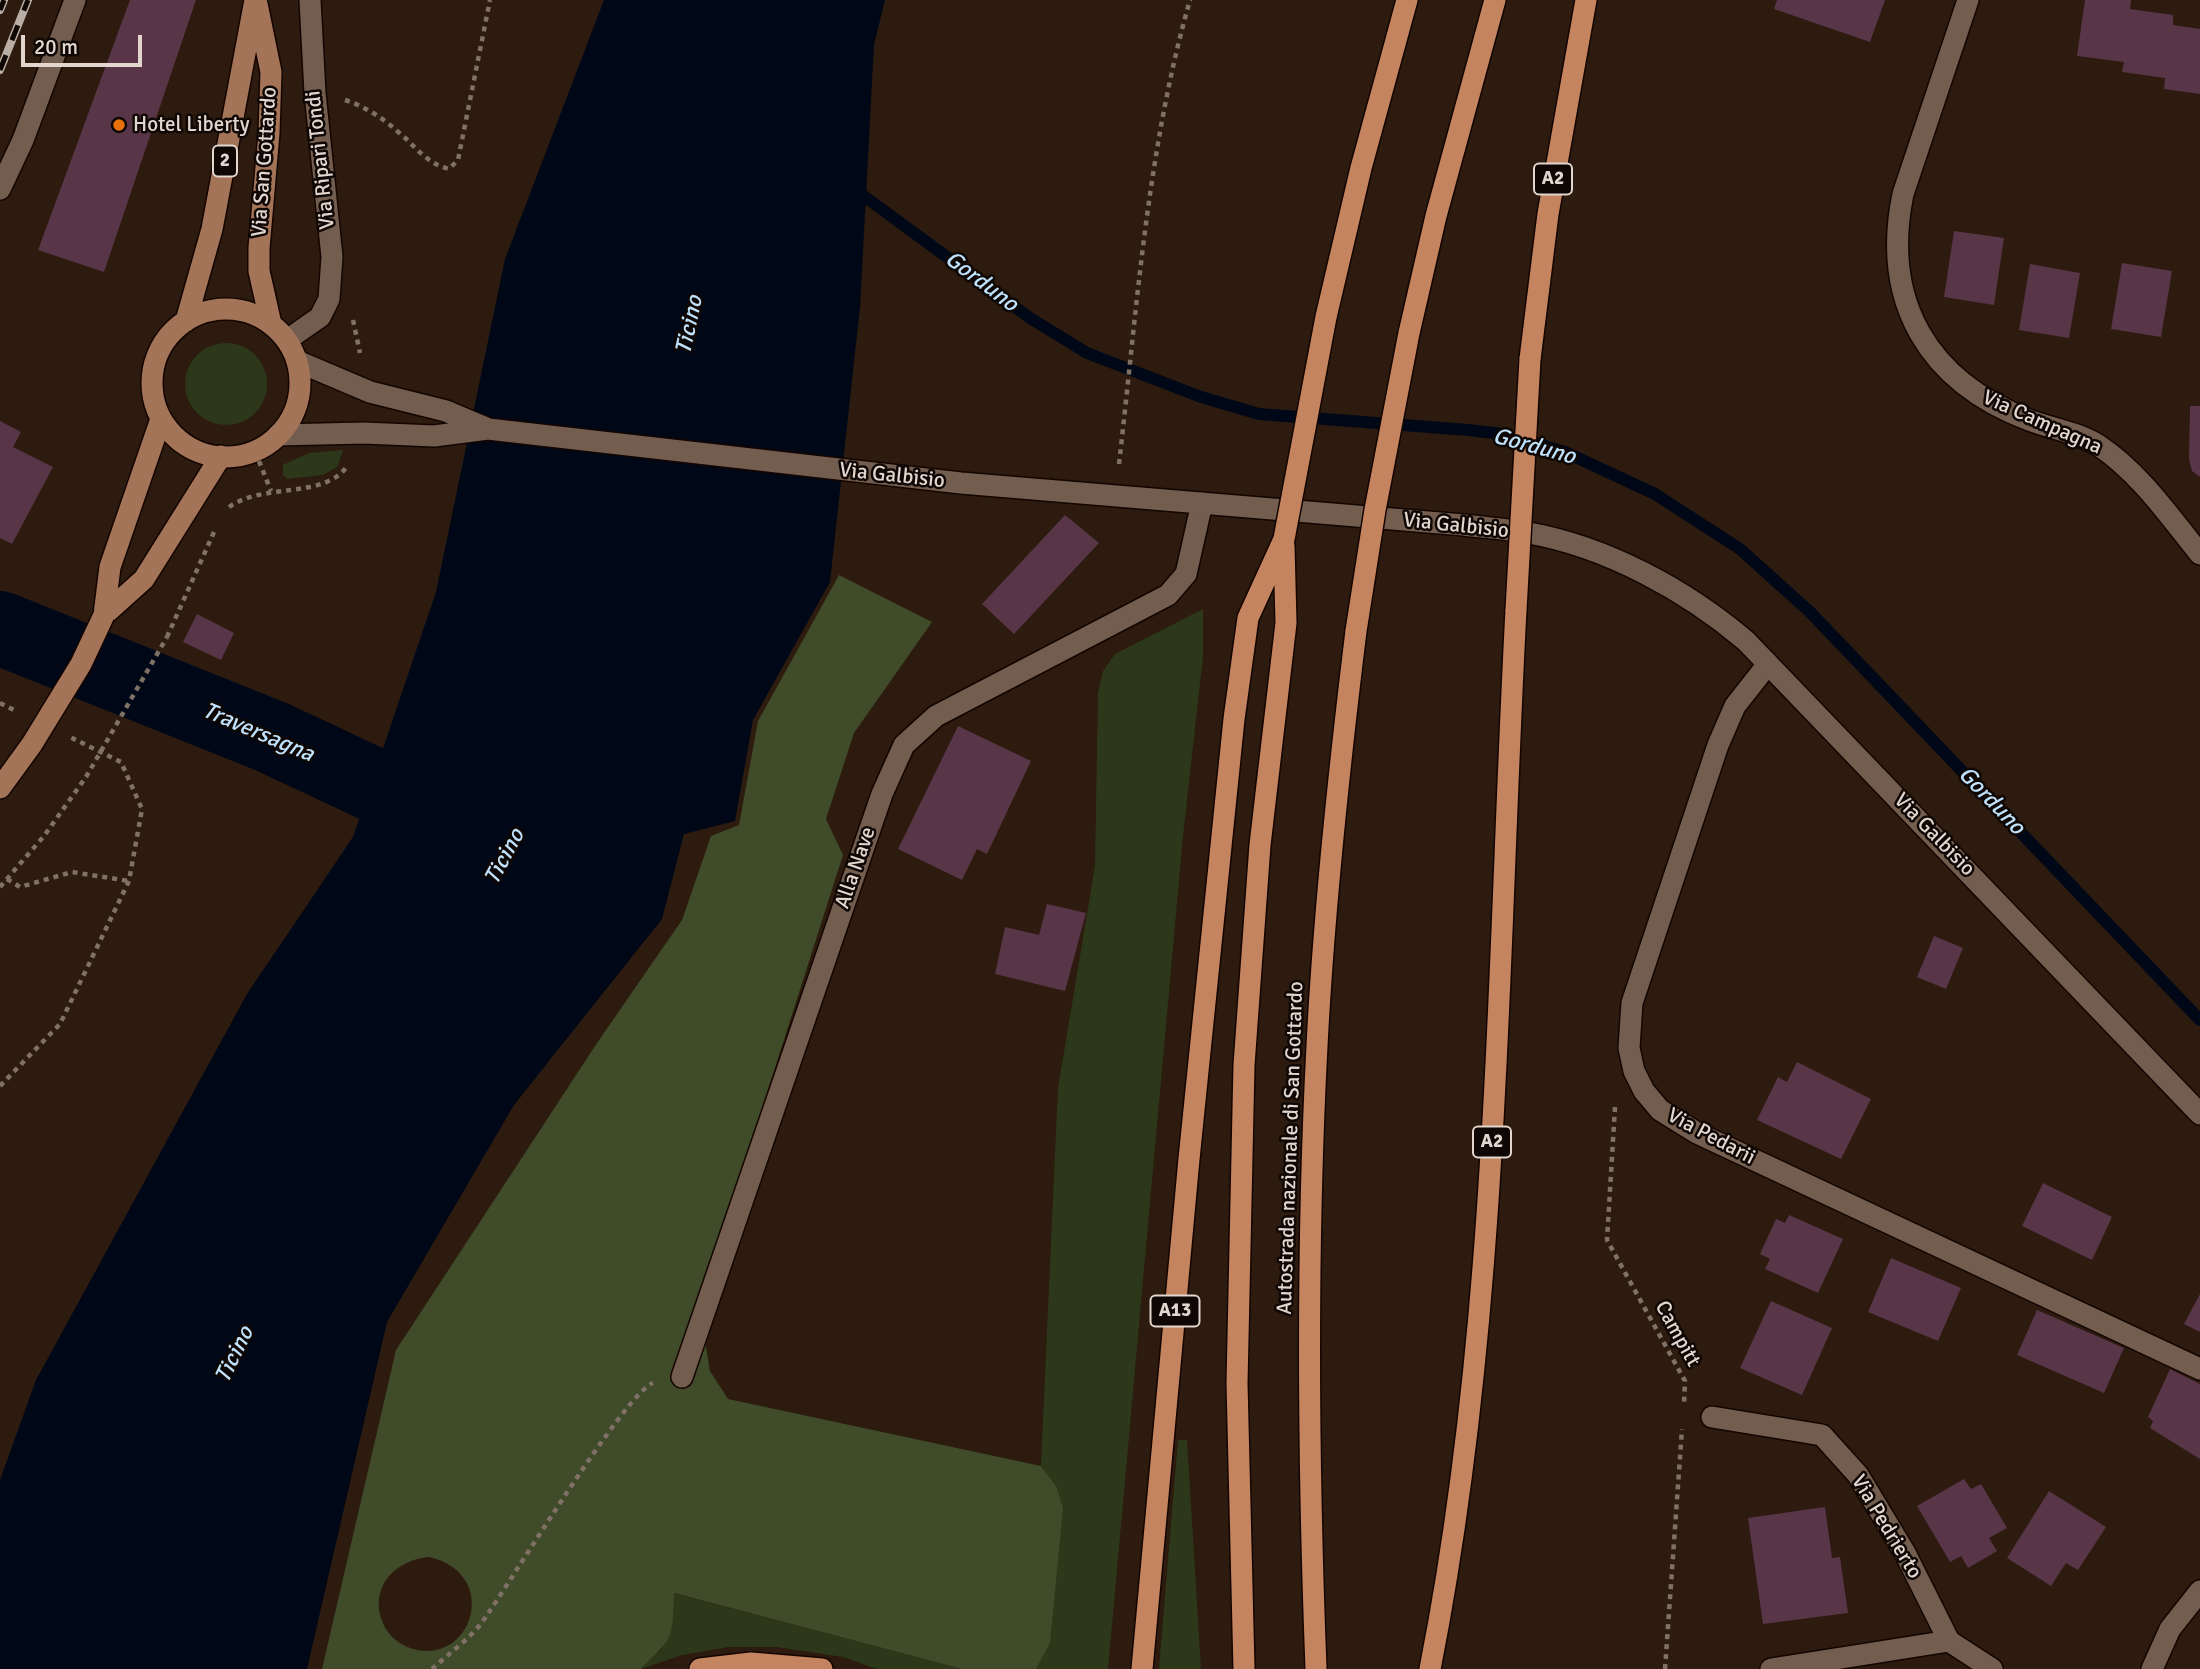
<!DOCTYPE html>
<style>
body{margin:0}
#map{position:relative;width:2200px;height:1669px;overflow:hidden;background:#2c1b0e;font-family:Signika,sans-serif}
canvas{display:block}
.scale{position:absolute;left:21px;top:35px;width:121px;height:32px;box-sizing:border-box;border:4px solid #e2d6ce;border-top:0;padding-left:9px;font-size:21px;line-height:24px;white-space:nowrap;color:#e2d6ce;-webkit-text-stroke:5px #0f0704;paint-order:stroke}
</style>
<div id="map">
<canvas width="2200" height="1669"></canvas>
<div class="scale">20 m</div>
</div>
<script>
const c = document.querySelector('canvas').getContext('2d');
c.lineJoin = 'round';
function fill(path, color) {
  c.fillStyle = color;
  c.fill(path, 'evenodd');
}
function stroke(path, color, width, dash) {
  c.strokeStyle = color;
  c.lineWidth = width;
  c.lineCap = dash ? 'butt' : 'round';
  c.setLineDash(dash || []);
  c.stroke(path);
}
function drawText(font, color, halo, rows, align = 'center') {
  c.font = font + ' Signika,sans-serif';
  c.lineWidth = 5;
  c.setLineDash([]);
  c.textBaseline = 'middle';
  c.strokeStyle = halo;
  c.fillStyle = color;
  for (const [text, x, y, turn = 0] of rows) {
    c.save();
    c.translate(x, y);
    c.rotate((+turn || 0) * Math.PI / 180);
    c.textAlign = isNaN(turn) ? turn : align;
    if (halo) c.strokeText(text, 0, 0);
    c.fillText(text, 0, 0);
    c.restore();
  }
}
const green = new Path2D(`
 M185 384a41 41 0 1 1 82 0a41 41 0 1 1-82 0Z
 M343,450L337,467L323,475L287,479L283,475V465L309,453Z
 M1203,609V656L1183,836L1108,1669H1036L1050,1643L1056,1486L1041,1466L1058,1088L1095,866L1098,693L1103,671L1115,654Z
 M1178,1440H1187L1201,1669H1159Z
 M673,1593L962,1669H877L843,1657L777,1647H728L682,1655L641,1669L662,1649Z`);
const forest = new Path2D(`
 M839,575L932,622L854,733L826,819L843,855L699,1306L710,1371L728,1399L1041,1466L1056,1486L1063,1508L1050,1643L1036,1669H962L674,1593C672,1637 675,1637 641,1669H322L396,1350L597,1043L682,920L711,836L739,825L758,721ZM429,1557C503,1574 471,1669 410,1648C396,1643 385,1632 381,1618C371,1584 397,1560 429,1557Z`);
const water = new Path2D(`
 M604,0H885L874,45L860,307L830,582L753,720L735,821L684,834L662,919L514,1105L387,1322L307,1669H0V1480L36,1380L247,994L353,837L436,592L505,259Z`);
const stream = new Path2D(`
 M853,188L1030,318L1087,353L1201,397L1259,414L1468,430L1503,434L1565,452L1655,494L1740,549L1810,612L2200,1020`);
const river = new Path2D(`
 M0,628L272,737L464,827`);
const building = new Path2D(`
 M130,0H196L104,272L38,250Z
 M1777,0H1885L1870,42L1774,9Z
 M2085,0H2131L2130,9L2173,15V25L2200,29V94L2164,89L2165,78L2122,72L2124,62L2077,56Z
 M1954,231L2004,238L1994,305L1944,297Z
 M2122,263L2172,271L2161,337L2111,329Z
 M2030,264L2080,273L2069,338L2019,330Z
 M2190,406H2200V477L2192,471L2189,459Z
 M0,421L21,432L13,447L53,467L12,544L0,538Z
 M1065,515L1099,543L1014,634L982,604Z
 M197,614L234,633L221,660L183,642Z
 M958,726L1031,761L987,854L977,849L962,880L898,849Z
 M1047,904L1086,913L1065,991L995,974L1005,927L1039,935Z
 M1934,936L1963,948L1946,989L1917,977Z
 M1797,1062L1871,1099L1841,1159L1757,1120L1778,1077L1787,1082Z
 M2043,1183L2112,1217L2092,1260L2022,1226Z
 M1789,1215L1843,1239L1818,1293L1765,1269L1770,1259L1760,1254L1776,1219L1785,1223Z
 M1891,1258L1961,1288L1938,1341L1868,1312Z
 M2200,1294V1332L2184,1324Z
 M1771,1301L1832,1328L1802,1395L1740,1368Z
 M2037,1310L2124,1348L2104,1393L2017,1355Z
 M2170,1369L2200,1384V1459L2150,1428L2153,1421L2148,1417Z
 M1964,1479L1971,1489L1981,1484L2007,1528L1989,1538L1997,1551L1968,1568L1961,1556L1950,1562L1917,1506Z
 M2049,1491L2106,1527L2078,1570L2066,1563L2051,1586L2007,1558Z
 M1825,1507L1832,1558L1840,1557L1848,1613L1763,1624L1748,1518Z`);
const path = new Path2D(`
 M345,100C364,106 383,118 397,131C416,146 425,163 449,169L458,160L490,0
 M353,320L360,353
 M259,461L271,491
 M1119,464C1137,309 1147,150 1190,0
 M229,507C264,482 325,500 348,465
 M167,637L214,532
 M0,703L18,712
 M7,879L20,887L72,872L129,881
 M0,887L44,836L86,777
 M0,1086L60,1024L129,881L142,809L121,762L70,737
 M1615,1107L1607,1240L1685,1381L1684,1403
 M432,1669C448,1654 470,1639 483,1621C510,1583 625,1393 653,1383
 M1665,1669L1682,1429`);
const lane = new Path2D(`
 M1712,1417L1822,1435L1858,1475L1905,1553L1949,1641L1992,1669
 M1771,1669L1949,1641`);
const street = new Path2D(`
 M1968,0L1903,194C1881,301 1927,381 2029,420C2052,429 2077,432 2098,445C2140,473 2169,516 2200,554
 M0,189L23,140L75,0
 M287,340L320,317L329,299L332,257L315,93L310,0
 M1768,664L1735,706L1718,745L1632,1003L1629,1048L1634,1071L1644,1091L1660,1110L1697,1133L2200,1369
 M682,1377L882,794L904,745L936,716L1168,595L1186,574L1202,503`);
const secondary = new Path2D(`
 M297,361L370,392L446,411L486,428
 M278,435L364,433L434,436L488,429L961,483L1464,525C1486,528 1508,529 1529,533C1607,547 1686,590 1746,641L2200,1114
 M2152,1669L2170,1629L2200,1591`);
const primary = new Path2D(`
 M257,4L271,72L269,133L259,248V271L271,324
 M152 383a74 74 0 1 1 148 0a74 74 0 1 1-148 0Z
 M186,321L212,229L255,0
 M104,615L110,567L161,419
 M104,615L144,579L221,456
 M0,788L32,744`);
const highway = new Path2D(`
 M1326,317L1361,168L1407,0
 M1409,333L1436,216L1495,0
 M1530,359L1548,214L1586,0
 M700,1669L751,1663L822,1669
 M1142,1669L1189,1159L1234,719L1248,618L1284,539
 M1244,1669L1237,1383L1244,1065L1260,845L1286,623L1284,546
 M1316,1669C1308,1461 1306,1254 1317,1046C1324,907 1339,769 1356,631
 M1430,1669C1499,1321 1497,964 1516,610`);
const rail = new Path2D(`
 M0,10L4,0
 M0,70L28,0`);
const pathBridge = new Path2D(`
 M86,777L167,637`);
const primaryBridge = new Path2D(`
 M32,744L81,664L104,615`);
const highwayBridge = new Path2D(`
 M1284,539L1326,317
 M1516,610L1530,359
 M1356,631L1375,510L1409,333`);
const markers = [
 [119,125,7,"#e8710a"]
];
const shields = [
 [225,161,24],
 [1553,179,38],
 [1492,1142,38],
 [1175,1311,49]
];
const shieldNames = [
 ["2",225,161],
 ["A2",1553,179],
 ["A2",1492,1142],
 ["A13",1175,1311]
];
const poiNames = [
 ["Hotel Liberty",133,125]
];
const streetNames = [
 ["Via Ripari Tondi",321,160,-96],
 ["Via San Gottardo",265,162,-86],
 ["Via Campagna",2042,423,24],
 ["Via Galbisio",892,476,6],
 ["Via Galbisio",1456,526,6],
 ["Via Galbisio",1934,835,46],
 ["Alla Nave",856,868,-71],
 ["Via Pedarii",1711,1137,28],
 ["Autostrada nazionale di San Gottardo",1291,1148,-88],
 ["Campitt",1677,1334,61],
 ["Via Pedrierto",1886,1527,59]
];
const waterNames = [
 ["Gorduno",981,282,37],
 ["Ticino",690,325,-78],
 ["Gorduno",1534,447,15],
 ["Traversagna",258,733,23],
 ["Gorduno",1991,801,46],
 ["Ticino",505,857,-62],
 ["Ticino",235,1355,-64]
];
fill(green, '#2d381a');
fill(forest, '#3f4b29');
fill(water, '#000818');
stroke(stream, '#000818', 12);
stroke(river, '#000818', 74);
fill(building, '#583648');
stroke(lane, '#140500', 24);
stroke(street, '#140500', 24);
stroke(secondary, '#140500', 24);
stroke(primary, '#140500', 24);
stroke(highway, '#140500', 24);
stroke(path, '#807166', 4.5, [5, 5]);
stroke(lane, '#725d4f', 21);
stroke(street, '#725d4f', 21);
stroke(secondary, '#725d4f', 21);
stroke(primary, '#a47459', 21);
stroke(highway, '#c58460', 21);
stroke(rail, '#baada4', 8);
stroke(rail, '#0f0704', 5, [16]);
stroke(primaryBridge, '#140500', 24, []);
stroke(highwayBridge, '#140500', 24, []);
stroke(pathBridge, '#807166', 4.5, [5, 5]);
stroke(primaryBridge, '#a47459', 21);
stroke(highwayBridge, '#c58460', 21);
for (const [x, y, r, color] of markers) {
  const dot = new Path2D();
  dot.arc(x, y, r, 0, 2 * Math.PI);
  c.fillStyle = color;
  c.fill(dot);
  stroke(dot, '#0f0704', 2.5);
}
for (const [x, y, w] of shields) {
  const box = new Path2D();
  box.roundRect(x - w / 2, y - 15.5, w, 31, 5);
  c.fillStyle = '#0f0704';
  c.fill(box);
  stroke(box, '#e2d6ce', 2);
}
drawText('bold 19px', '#e2d6ce', null, shieldNames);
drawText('21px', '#e2d6ce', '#0f0704', poiNames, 'left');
drawText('21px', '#e2d6ce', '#0f0704', streetNames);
drawText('italic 23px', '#bfe1fc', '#0f0704', waterNames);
</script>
